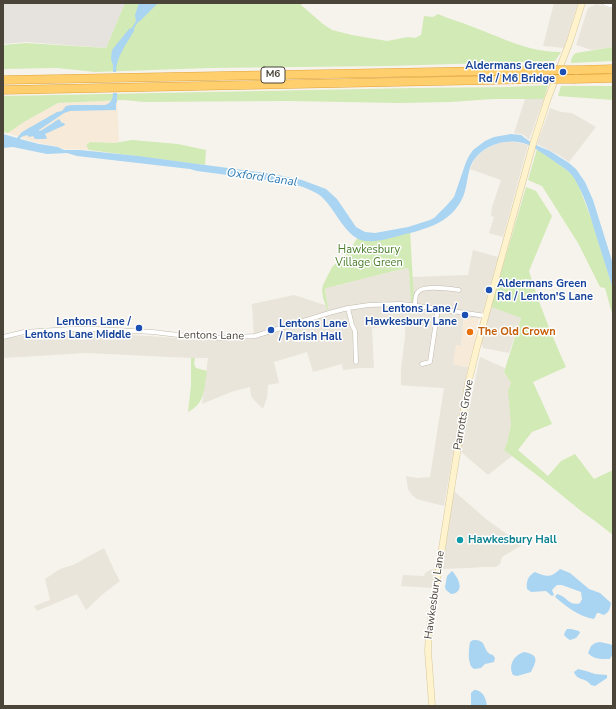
<!DOCTYPE html>
<style>
body{margin:0}
#map{position:relative;width:616px;height:709px;overflow:hidden;background:#f6f3ec;font-family:"Nunito Sans",sans-serif}
canvas{display:block}
.frame{position:absolute;inset:0;border:4px solid #4b4439;pointer-events:none}
</style>
<div id="map">
<canvas width="616" height="709"></canvas>
<div class="frame"></div>
</div>
<script>
const c = document.querySelector('canvas').getContext('2d');
c.lineJoin = 'round';
function fill(path, color) {
  c.fillStyle = color;
  c.fill(path, 'evenodd');
}
function stroke(path, color, width, dash) {
  c.strokeStyle = color;
  c.lineWidth = width;
  c.lineCap = dash ? 'butt' : 'round';
  c.setLineDash(dash || []);
  c.stroke(path);
}
function drawText(font, color, halo, rows, align = 'center') {
  c.font = font + ' "Nunito Sans",sans-serif';
  c.lineWidth = 3;
  c.setLineDash([]);
  c.textBaseline = 'middle';
  c.strokeStyle = halo;
  c.fillStyle = color;
  for (const [text, x, y, turn = 0] of rows) {
    c.save();
    c.translate(x, y);
    c.rotate((+turn || 0) * Math.PI / 180);
    c.textAlign = isNaN(turn) ? turn : align;
    if (halo) c.strokeText(text, 0, 0);
    c.fillText(text, 0, 0);
    c.restore();
  }
}
const residential = new Path2D(`
 M554,3H578L564,48L543,46Z
 M596,4L613,9V47L592,50L576,45L588,8Z
 M525,99H544L529,140L525,136L521,134L514,133Z
 M550,108L561,112L572,113L596,127L569,162L559,155L537,144Z
 M505,141H511L528,145L503,237L489,233L494,217L491,216L492,207L501,180L470,169L475,158L483,151L491,146Z
 M473,250L498,257L483,311L479,319L464,317L461,346L457,345L453,364L468,367L444,506L424,501L417,499L412,495L408,489L406,476L417,478L430,477L444,388L410,386L401,385V368L405,337V325L372,328L374,368H360L343,370L342,364L313,372L307,352L274,362L279,383L268,385L267,398L263,409L254,400L251,396L250,387L231,392L202,404L208,358H191L86,353L3,358V340L6,338L31,335L70,331L103,333L191,339H254L252,304L294,295L325,305H326L327,309H328L325,289L329,286H337L361,279L407,268L409,270L412,303L414,301L412,277L468,275Z
 M491,307L521,318L509,353L483,348L481,342Z
 M480,357L505,368L504,372L511,383V424L507,443L504,450L512,456L488,475L460,451Z
 M454,491L486,519L522,545L502,557L500,564L496,567H482L470,568L443,569L448,526Z
 M104,548L115,572L120,581L103,594L86,610L77,594L37,611L34,606L50,600L45,579L60,569L73,565Z
 M434,569H436L432,588L401,586L403,575L424,576L425,573L430,570Z`);
const commercial = new Path2D(`
 M117,100L119,141L114,143L90,142L86,145L89,150L70,149L68,150L54,146L31,141L8,133L24,122L58,103Z
 M464,317L479,319L473,348L468,367L453,364L456,345L461,346Z`);
const industrial = new Path2D(`
 M3,3H125L106,48L26,42L3,44Z`);
const green = new Path2D(`
 M125,3H304L301,5L323,24L332,30L352,35L387,41L408,37L415,38L421,35L424,16L433,17L438,14C449,19 461,22 473,27C500,37 531,53 561,52L555,61L388,66L209,68L95,72L57,68L3,69V45L26,43L106,48Z
 M613,47V61L571,63C571,58 573,55 576,53Z
 M548,85L544,99H493L451,102L398,103L286,101L144,102L124,100L58,103L24,122L8,133L3,132V96L415,88L509,87Z
 M561,86H613V100L558,96Z
 M132,140L178,144L206,150L205,165L89,150L86,145L90,142L114,143Z
 M537,149L563,167L572,175L578,184L592,221L613,289V317L605,288L600,287L578,243L542,186L528,180Z
 M526,187L536,191L552,216L529,271C539,304 552,336 566,367L533,382L552,424L532,432L518,450L548,476L561,461L575,454L594,479L613,470V535L595,521L581,511L542,479L504,450L507,443L511,424L508,391L511,383L504,372L521,318L491,307Z
 M410,230L414,301L411,303L409,270L407,268C386,273 364,278 343,284C336,286 330,286 325,289L328,309L327,310L323,297L322,290L323,285L332,267L349,251L360,234L362,236Z
 M191,358H195L194,364L196,368L207,371C204,388 206,403 188,412L191,385Z`);
const water = new Path2D(`
 M139,3H158L140,21L138,22L134,28V31C127,43 116,57 116,72H113V65L111,59L112,50L129,29L132,28L136,21L135,15Z
 M113,93H117V102L116,103V110L70,111L64,113L39,130V131L42,130L59,119L62,123H64L65,125L45,134L47,138L45,139H35L33,136L29,137L27,135L21,137L20,139L39,144L58,147L64,150H80L138,156L273,174L302,180L326,189L337,199L356,227L365,232L375,233L408,227L430,220L434,218L447,205L454,197L466,162L469,156L473,150L485,141L494,137L511,134L521,135L529,141L538,146L550,151L569,163L576,169L585,182L593,200L613,264V289C607,270 601,251 595,232C590,214 584,194 574,178C569,170 559,165 551,159C546,156 541,152 536,149C517,137 494,140 478,155C466,166 469,183 463,197C452,222 427,229 402,235C391,238 378,242 367,241C345,241 335,205 318,194C298,182 274,181 251,178C233,176 215,173 197,171L190,169L77,156L67,153L47,154L13,147L3,148V134L17,138L22,132L57,112L62,111L66,106L72,105H105C111,103 113,99 113,93Z
 M560,569L570,573L589,589L600,593L611,603C610,609 609,612 604,615L599,613H597L594,619C579,617 566,606 555,597L557,594C567,596 569,607 580,603L582,599L581,592L562,585H557L552,590L554,595L552,596L546,591L531,592L527,589C526,581 528,576 535,572C546,577 551,578 560,569Z
 M452,571C456,575 464,587 457,592C456,593 453,594 451,594L446,590L445,587L447,576Z
 M567,629H571L579,631L580,633L576,638L570,640L567,638L564,635L565,632Z
 M473,640C489,639 481,652 493,655L495,658L494,662L485,664L481,668L474,669C472,667 470,666 470,663C468,659 469,647 470,642Z
 M600,642L609,644L612,645L613,653L610,659C602,659 594,660 588,653L591,646L595,643Z
 M524,652C539,655 537,660 531,672L517,676L513,675C508,665 514,655 524,652Z
 M578,669L586,671L595,674L607,675V678L595,686L591,685C585,677 577,681 574,672Z
 M474,690C483,690 486,698 487,706H471V693Z`);
const minor = new Path2D(`
 M604,3L613,6
 M415,306C415,302 415,296 417,293C422,284 451,289 459,290
 M348,308L352,325L355,331L356,362
 M3,337L24,332L70,329H96L153,332L178,335L221,338L255,336L329,313L348,308L369,305L400,304L411,305L486,316
 M422,364L430,362L438,308`);
const secondary = new Path2D(`
 M432,706L431,691L428,651L429,632L452,484L468,384L477,347L533,144L548,98L570,41L582,3`);
const motorway = new Path2D(`
 M579,70L613,69
 M575,79L613,78
 M3,80L542,70
 M3,90L540,79`);
const motorwayBridge = new Path2D(`
 M542,70H579
 M540,79H575`);
const markers = [
 [563,72,4,"#1a4fb4"],
 [489,290,4,"#1a4fb4"],
 [465,315,4,"#1a4fb4"],
 [139,328,4,"#1a4fb4"],
 [271,330,4,"#1a4fb4"],
 [470,332,4,"#e8710a"],
 [460,540,4,"#0f9aa8"]
];
const shields = [
 [273,75,24]
];
const shieldNames = [
 ["M6",273,75]
];
const transitNames = [
 ["Aldermans Green",555,66],
 ["Rd / M6 Bridge",555,79],
 ["Aldermans Green",497,284,"left"],
 ["Rd / Lenton'S Lane",497,297,"left"],
 ["Lentons Lane /",457,309],
 ["Hawkesbury Lane",457,322],
 ["Lentons Lane /",131,322],
 ["Lentons Lane Middle",131,335],
 ["Lentons Lane",279,324,"left"],
 ["/ Parish Hall",279,337,"left"]
];
const parkNames = [
 ["Hawkesbury",369,250],
 ["Village Green",369,263]
];
const foodNames = [
 ["The Old Crown",478,332]
];
const streetNames = [
 ["Lentons Lane",211,336,1],
 ["Parrotts Grove",464,415,-80],
 ["Hawkesbury Lane",435,595,-82]
];
const cultureNames = [
 ["Hawkesbury Hall",468,540]
];
const waterNames = [
 ["Oxford Canal",262,178,8]
];
fill(residential, '#eae5da');
fill(commercial, '#f7ead8');
fill(industrial, '#e6e2dd');
fill(green, '#d2eab5');
fill(water, '#a9d4f2');
stroke(minor, '#c2bbae', 5);
stroke(secondary, '#d6c79b', 7);
stroke(motorway, '#e0a43c', 9);
stroke(minor, '#fff', 4);
stroke(secondary, '#fff3cd', 6);
stroke(motorway, '#ffcf6e', 8);
stroke(motorwayBridge, '#e0a43c', 9, []);
stroke(motorwayBridge, '#ffcf6e', 8);
for (const [x, y, r, color] of markers) {
  const dot = new Path2D();
  dot.arc(x, y, r, 0, 2 * Math.PI);
  c.fillStyle = color;
  c.fill(dot);
  stroke(dot, '#fff', 1.5);
}
for (const [x, y, w] of shields) {
  const box = new Path2D();
  box.roundRect(x - w / 2, y - 8, w, 16, 3);
  c.fillStyle = '#fff';
  c.fill(box);
  stroke(box, '#4b4439', 1);
}
drawText('bold 10px', '#4b4439', null, shieldNames);
drawText('bold 11px', '#164399', '#fff', transitNames, 'right');
drawText('11px', '#4a7f2a', '#fff', parkNames);
drawText('bold 11px', '#c56008', '#fff', foodNames, 'left');
drawText('11px', '#4b4439', '#fff', streetNames);
drawText('bold 11px', '#0d838f', '#fff', cultureNames, 'left');
drawText('italic 12px', '#2e7ab2', '#fff', waterNames);
</script>
